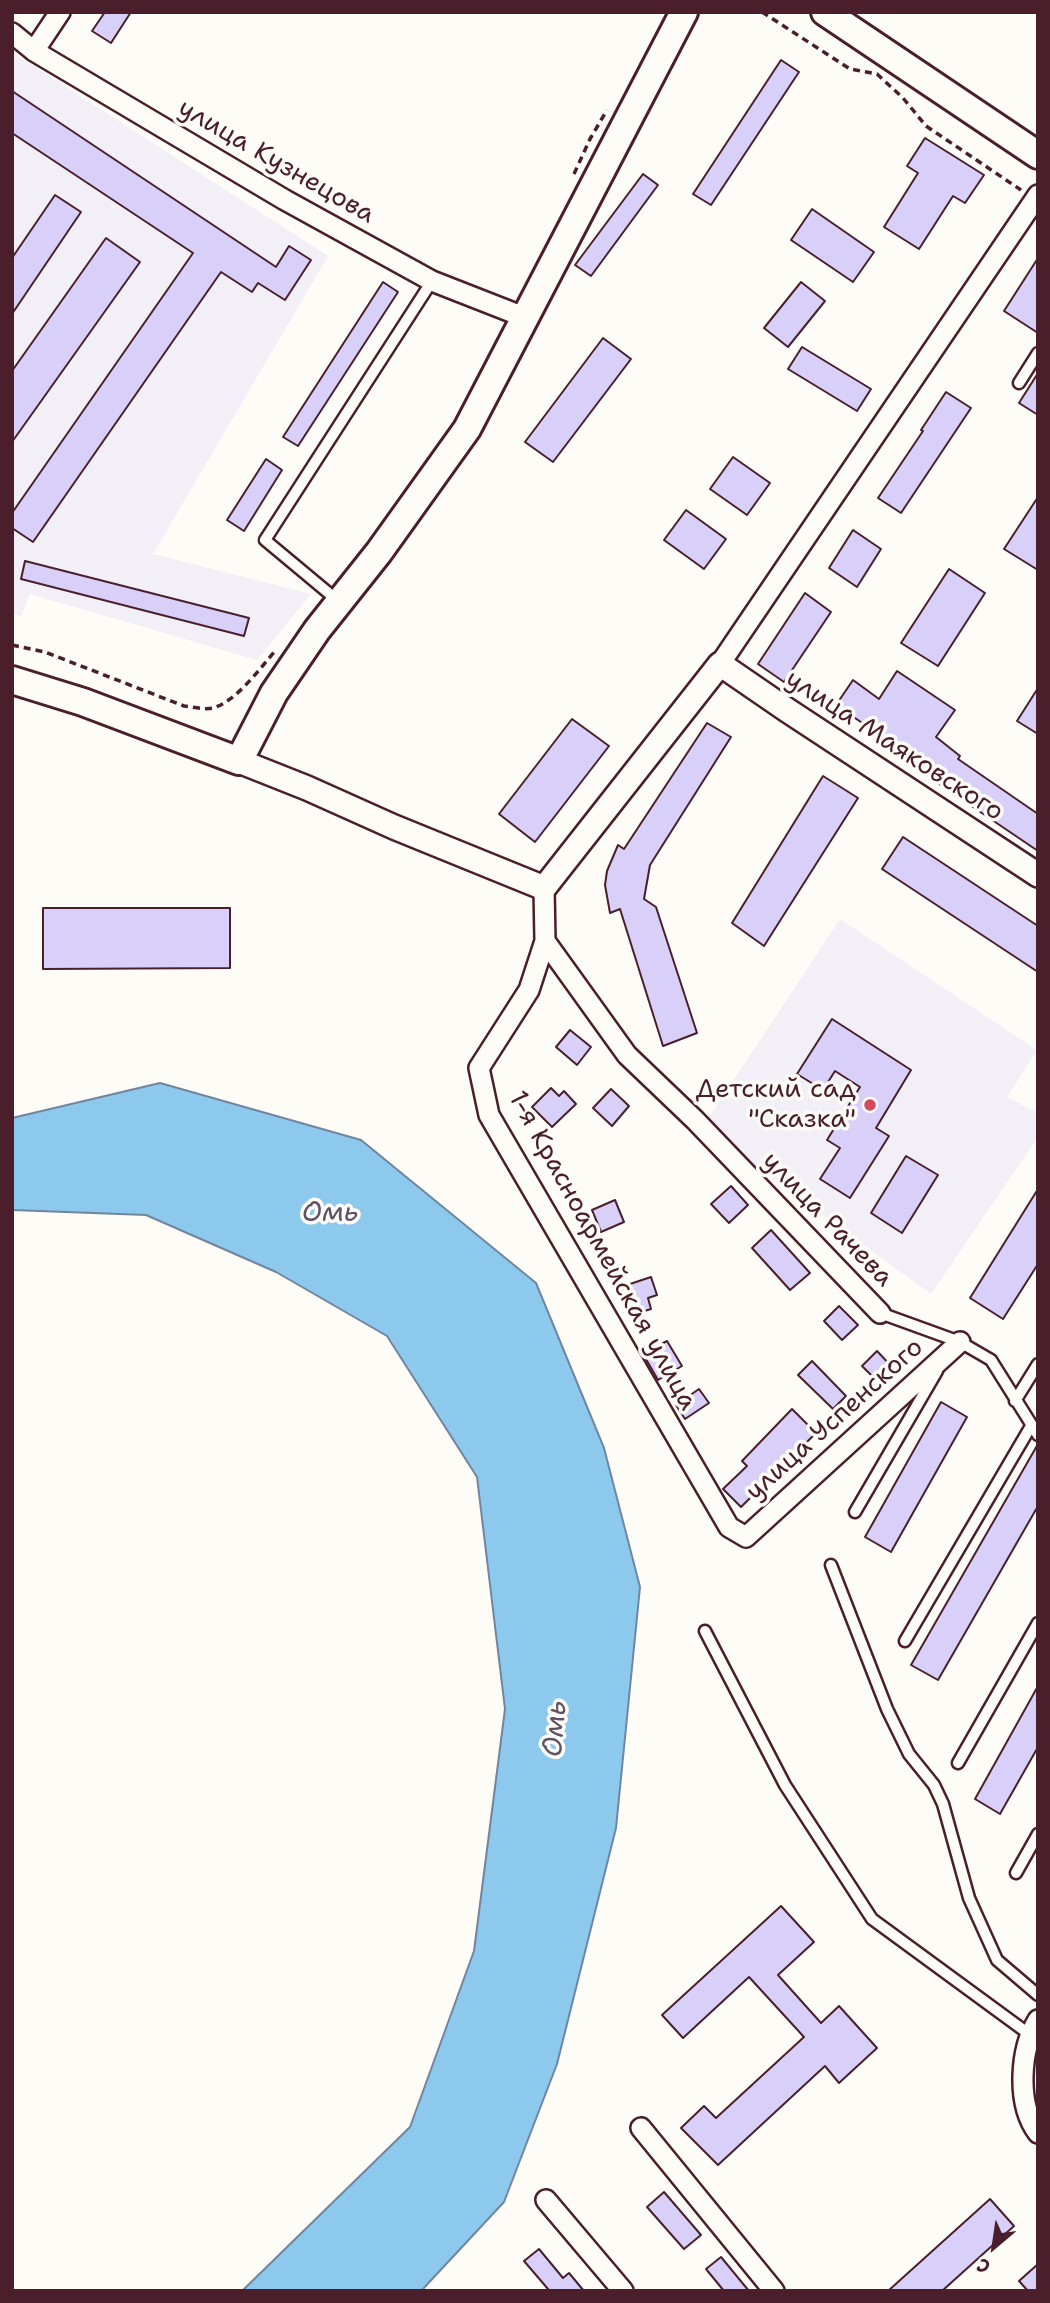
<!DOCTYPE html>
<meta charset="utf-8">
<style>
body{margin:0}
#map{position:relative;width:1050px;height:2303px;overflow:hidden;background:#fdfcf7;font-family:"Shantell Sans",sans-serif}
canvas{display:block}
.frame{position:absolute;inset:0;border:14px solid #4a1f2b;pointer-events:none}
.north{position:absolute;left:959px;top:2212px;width:70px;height:70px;-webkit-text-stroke:5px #fdfcf7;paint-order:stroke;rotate:209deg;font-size:19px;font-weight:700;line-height:28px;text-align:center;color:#4a1f2b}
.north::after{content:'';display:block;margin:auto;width:24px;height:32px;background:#4a1f2b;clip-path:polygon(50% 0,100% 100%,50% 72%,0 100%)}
</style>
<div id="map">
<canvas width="1050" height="2303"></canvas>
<div class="frame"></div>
<div class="north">С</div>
</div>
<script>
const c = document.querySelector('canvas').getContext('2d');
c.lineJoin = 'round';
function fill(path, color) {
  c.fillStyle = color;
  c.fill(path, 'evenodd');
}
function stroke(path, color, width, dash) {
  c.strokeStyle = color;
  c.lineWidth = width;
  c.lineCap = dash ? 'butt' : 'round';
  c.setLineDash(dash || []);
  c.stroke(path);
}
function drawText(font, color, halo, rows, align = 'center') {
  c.font = font + ' "Shantell Sans",sans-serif';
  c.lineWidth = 7;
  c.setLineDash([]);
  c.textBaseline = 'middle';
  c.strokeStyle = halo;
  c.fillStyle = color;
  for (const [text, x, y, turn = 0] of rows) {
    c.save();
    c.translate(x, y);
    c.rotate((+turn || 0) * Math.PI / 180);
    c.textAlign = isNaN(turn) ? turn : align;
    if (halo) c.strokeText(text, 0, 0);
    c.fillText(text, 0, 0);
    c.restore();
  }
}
const built = new Path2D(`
 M12,52L328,256L153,554L311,594L257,660L30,594L21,616L12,614Z
 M840,919L1037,1050L1007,1097L1038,1113V1137L931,1294L702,1128Z`);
const water = new Path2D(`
 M160,1083L361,1140L536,1283L604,1448L640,1587L616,1828L557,2064L504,2202L421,2291H242L410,2127L474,1951L505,1709L477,1477L387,1336L276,1272L146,1215L12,1210V1118Z`);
const building = new Path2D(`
 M105,12H131L111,43L92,31Z
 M781,60L799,72L711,205L693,194Z
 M12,91L276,267L289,246L311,260L285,300L258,283L252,292L221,272L33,542L12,528V513L193,253L12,133Z
 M925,138L984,175L965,203L953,196L919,249L884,227L918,173L907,166Z
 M643,174L658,185L591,276L575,265Z
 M55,195L81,212L12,314V258Z
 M812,209L874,252L853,282L791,240Z
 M106,238L140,262L12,442V371Z
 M1038,258V333L1004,311Z
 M383,282L398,292L298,446L283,437Z
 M801,282L825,301L788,347L764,328Z
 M603,338L631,359L553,462L525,442Z
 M802,347L871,389L857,411L788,369Z
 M1038,373V415L1019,403Z
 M946,392L971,408L901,513L878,498L923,431L921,430Z
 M733,457L770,483L747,515L710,489Z
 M266,459L282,470L244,531L227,520Z
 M1038,497V570L1004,549Z
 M686,510L726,539L704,569L664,540Z
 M853,530L881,549L857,587L829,568Z
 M25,561L249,618L244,636L21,579Z
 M949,569L985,593L938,666L901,643Z
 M805,593L831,612L784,682L758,664Z
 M897,671L955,710L936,737L960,756L958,759L1038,814V851L939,784L925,773L928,768L836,705L853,680L879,699Z
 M1038,688V734L1017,721Z
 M572,719L609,746L535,842L499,814Z
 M707,723L731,737L650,865L644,899L656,907L697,1033L663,1046L620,909L610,913L605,885L607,871L618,845L624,849Z
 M823,776L858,798L764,946L732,923Z
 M903,837L1038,926V972L882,869Z
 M43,908H230V968L43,969Z
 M832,1019L911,1070L876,1128L889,1136L850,1198L820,1179L840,1148L827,1140L860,1087L835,1071L823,1090L797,1074Z
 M570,1030L591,1047L577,1065L556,1047Z
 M551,1088L559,1096L564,1091L576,1104L552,1127L532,1107Z
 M611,1089L629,1106L612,1126L593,1108Z
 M906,1156L938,1175L902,1233L871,1213Z
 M731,1186L748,1205L729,1223L711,1204Z
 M1038,1189V1264L1003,1319L970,1298Z
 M615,1200L624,1222L601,1232L592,1210Z
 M771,1230L810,1273L790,1290L752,1248Z
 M651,1277L657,1295L648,1298L651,1309L628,1316L618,1288Z
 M839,1306L858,1325L842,1340L824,1321Z
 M667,1341L682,1366L658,1380L643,1354Z
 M877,1351L892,1367L877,1381L862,1366Z
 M812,1361L846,1396L833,1409L798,1375Z
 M699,1389L709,1403L685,1419L676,1405Z
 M941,1402L967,1417L891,1552L865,1537Z
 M792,1409L816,1433L741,1507L723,1489L747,1466L742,1461Z
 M1038,1444V1506L938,1680L911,1665Z
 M1038,1686V1747L1000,1814L975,1799Z
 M781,1906L814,1942L778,1975L821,2023L839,2006L877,2048L839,2083L825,2066L718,2165L681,2128L704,2106L716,2118L804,2037L749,1977L683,2038L662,2015Z
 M664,2192L701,2235L684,2249L647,2207Z
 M990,2199L1014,2226L942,2291H888Z
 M539,2249L563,2278L569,2273L584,2291H546L548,2289L524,2261Z
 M721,2257L749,2291H724L706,2269Z
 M1038,2264V2291H1028L1019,2281Z`);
const path = new Path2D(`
 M762,12L850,69L877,74L903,98L926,126L1021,190
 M574,174L590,139L607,110
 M12,645L45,652L184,706C193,707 204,710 213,708C237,701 260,668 276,650`);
const service = new Path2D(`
 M1019,383L1038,353
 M337,600L265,540L432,281
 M880,1313L960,1342L991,1360L1038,1435
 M1015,1401L1038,1364
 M855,1512L937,1371
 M831,1565L887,1709L909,1754L934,1785L943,1804L969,1898L997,1960L1038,1995
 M705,1631L785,1785L872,1919L1029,2034
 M905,1641L1031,1426
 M958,1763L1038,1623
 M1016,1873L1038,1834`);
const minor = new Path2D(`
 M12,33L34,51L285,200L432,281L524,317
 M34,51L60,12
 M720,664L1038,195
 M544,888L545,941L529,990L479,1068L489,1115L729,1527L746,1537L960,1342
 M545,941L627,1055L695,1120L880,1313
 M1038,2020C1020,2049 1016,2104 1038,2133
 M641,2128L774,2291
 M546,2200L623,2291`);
const tertiary = new Path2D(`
 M239,761L307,788L394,827L544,888L720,664L787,710L1038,875`);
const secondary = new Path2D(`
 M825,12L1038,155
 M12,680L83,702L239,761L274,693L317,630L379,552L467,429L684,12`);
const markers = [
 [870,1105,7,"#d1495b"]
];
const streetNames = [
 ["улица Кузнецова",276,162,30],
 ["улица Маяковского",894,746,33],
 ["улица Рачева",827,1220,46],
 ["1-я Красноармейская улица",602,1251,61],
 ["улица Успенского",835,1420,-42]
];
const poiNames = [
 ["Детский сад",856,1090],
 ["\"Сказка\"",856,1120]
];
const waterNames = [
 ["Омь",330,1214],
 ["Омь",556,1729,-85]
];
fill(built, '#f2eff7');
fill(water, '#8cc9ec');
stroke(water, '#72859f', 2);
fill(building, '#d8d0f8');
stroke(building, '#4a1f2b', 2);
stroke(service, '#4a1f2b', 15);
stroke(minor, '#4a1f2b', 24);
stroke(tertiary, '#4a1f2b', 28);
stroke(secondary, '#4a1f2b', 32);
stroke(path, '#4a1f2b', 3.5, [7, 5]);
stroke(service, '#fdfcf7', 10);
stroke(minor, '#fdfcf7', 19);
stroke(tertiary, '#fdfcf7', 23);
stroke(secondary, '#fdfcf7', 26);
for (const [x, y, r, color] of markers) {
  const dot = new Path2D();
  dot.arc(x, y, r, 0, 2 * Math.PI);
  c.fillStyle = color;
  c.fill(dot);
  stroke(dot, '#fdfcf7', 2.5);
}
drawText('26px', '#4a1f2b', '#fdfcf7', streetNames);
drawText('26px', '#4a1f2b', '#fdfcf7', poiNames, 'right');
drawText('italic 28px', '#5e5265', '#fdfcf7', waterNames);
</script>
